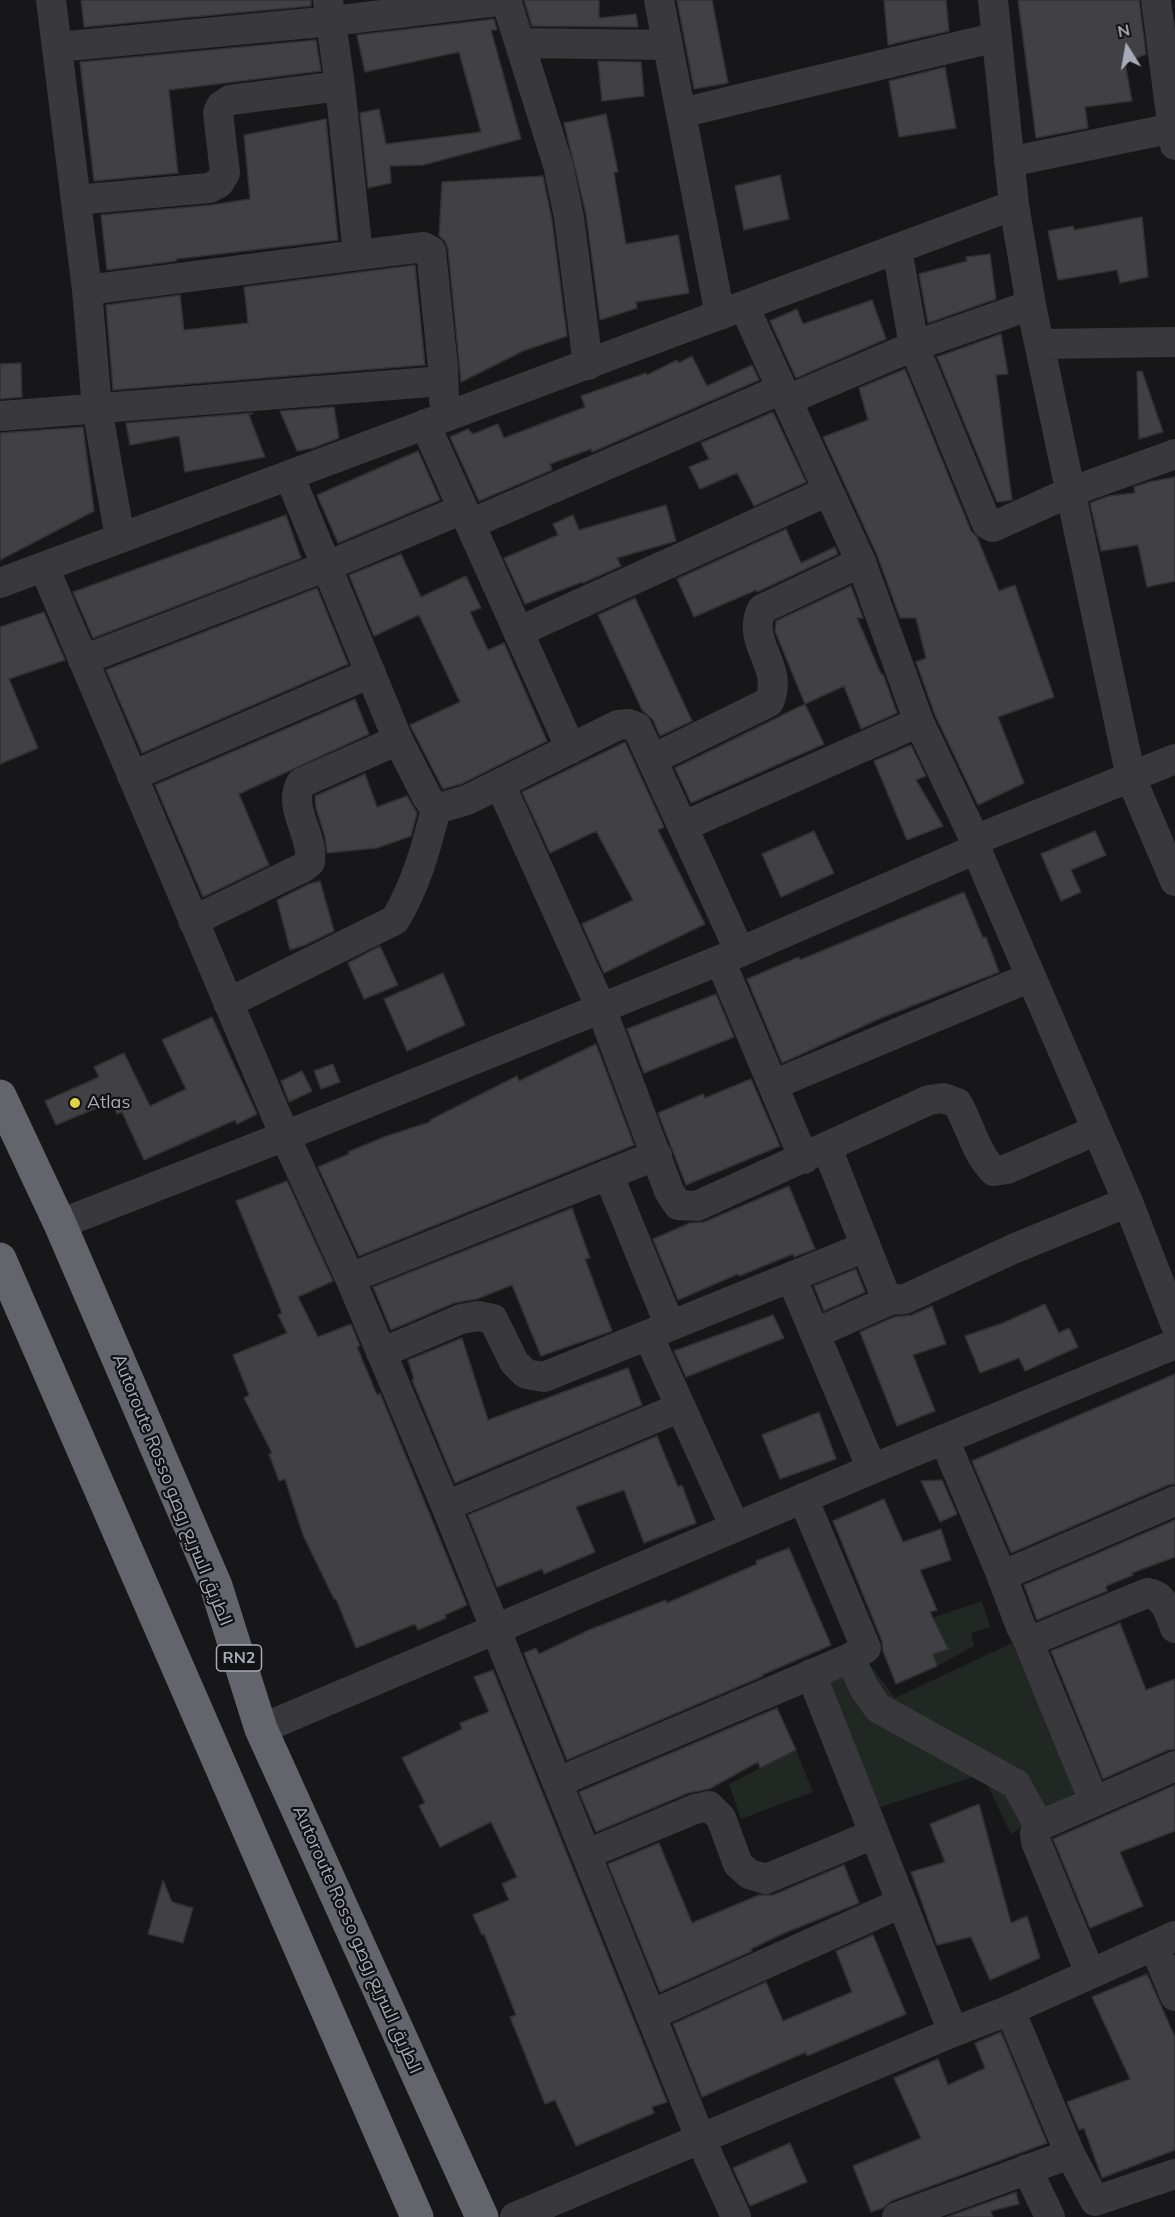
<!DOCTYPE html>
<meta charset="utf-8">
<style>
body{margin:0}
#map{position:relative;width:1175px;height:2217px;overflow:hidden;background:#171618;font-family:Mulish,sans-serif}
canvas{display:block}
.north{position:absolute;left:1097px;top:18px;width:60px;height:60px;-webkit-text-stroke:4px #121113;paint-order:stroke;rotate:349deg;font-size:16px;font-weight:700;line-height:24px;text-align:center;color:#a9aab7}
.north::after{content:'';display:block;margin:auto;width:21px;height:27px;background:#a9aab7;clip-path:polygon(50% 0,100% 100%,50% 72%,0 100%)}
</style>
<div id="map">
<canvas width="1175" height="2217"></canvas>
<div class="north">N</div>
</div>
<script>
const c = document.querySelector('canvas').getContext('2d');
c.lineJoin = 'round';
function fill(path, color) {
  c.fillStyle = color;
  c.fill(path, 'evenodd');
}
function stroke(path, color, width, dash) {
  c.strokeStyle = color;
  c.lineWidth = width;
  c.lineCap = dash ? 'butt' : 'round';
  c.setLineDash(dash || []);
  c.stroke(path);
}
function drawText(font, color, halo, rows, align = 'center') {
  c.font = font + ' Mulish,Cairo,sans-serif';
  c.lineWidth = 4.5;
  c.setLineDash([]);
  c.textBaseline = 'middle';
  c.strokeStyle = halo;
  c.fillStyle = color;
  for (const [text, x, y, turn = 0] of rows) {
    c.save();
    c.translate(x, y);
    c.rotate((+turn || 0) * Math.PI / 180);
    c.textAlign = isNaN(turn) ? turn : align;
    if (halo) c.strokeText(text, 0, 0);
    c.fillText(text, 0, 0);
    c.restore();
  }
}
const green = new Path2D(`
 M982,1601L990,1627L971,1633L974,1646L937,1666L933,1654L948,1649L932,1618Z
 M1012,1643L1077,1791L1011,1834L982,1774L874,1809L827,1679L867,1661L895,1698Z
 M796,1750L813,1792L741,1819L729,1784Z`);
const building = new Path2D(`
 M81,0H311V6L84,27Z
 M524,0H599V18L636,14L638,27L532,26Z
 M677,0H712L728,83L694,89Z
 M884,0H946L949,31L888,45Z
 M1018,0H1139L1146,54L1125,63L1132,101L1085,107L1088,128L1036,138Z
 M494,19L497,30H491L521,139L423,165L390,166L391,183L368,188L360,113L379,109L386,144L481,132L459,52L365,72L357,35Z
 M316,40L321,71L169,90L178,173L94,181L80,62Z
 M598,61L641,62L644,96L602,101Z
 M945,67L956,128L899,137L889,81Z
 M606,114L618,172L614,173L626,244L678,235L689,293L636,302L637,308L600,320L586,214L564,123Z
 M326,119L338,240L176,259V261L107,270L101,215L211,205L250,199L244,135Z
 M780,175L789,219L744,230L735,186Z
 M543,176L552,220L567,336L523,351L461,382L448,249L445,241L439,236L442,182Z
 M1142,217L1148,277L1120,283L1117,270L1058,280L1048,231L1073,226L1074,230Z
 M990,254L996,299L928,323L919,274L967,261L966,257Z
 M415,265L425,365L113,390L106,305L180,295L184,330L248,323L244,287Z
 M872,300L886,339L796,378L770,321L797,309L803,324Z
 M1001,334L1008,374L996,375L1012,500L997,502L937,357Z
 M692,356L707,386L752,365L759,380L592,452L591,449L550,464L552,470L479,501L450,437L468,429L473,434L498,424L504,438L585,407L581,396L646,373L647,375L677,360L679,363Z
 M21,363L22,397L0,399V364Z
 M905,369L971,531L977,537L999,591L1015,585L1054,697L998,717L1024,783L978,805L935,715L916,662L926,658L916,618H900L877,555L823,437L868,420L859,388Z
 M1142,371L1163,432L1139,439L1137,372Z
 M334,407L339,438L313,448L297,451L280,411Z
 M773,412L806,482L754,506L737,473L700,489L689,467L709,459L701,443Z
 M253,413L249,415L265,457L185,472L179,436L130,445L126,423Z
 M83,427L94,511L0,560V433Z
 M418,451L440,500L338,543L317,495Z
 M1175,477V581L1147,587L1138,545L1101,551L1090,503L1109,496L1135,493L1134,487L1149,482Z
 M666,505L676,541L617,558L621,566L583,583L582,582L525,604L504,558L558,535L553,524L573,515L579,530Z
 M286,515L301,558L93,638L73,592Z
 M786,529L801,563L835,547L838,554L757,592L756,590L694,617L677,579Z
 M401,554L421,597L466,576L481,608L470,612L488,650L504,643L547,741L461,784L443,789L410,725L460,702L419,615L374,636L349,575Z
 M851,586L863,618H857L881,674H883L897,713L861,729L844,686L805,704L775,631L776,621Z
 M317,588L348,664L142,753L106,670Z
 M635,598L692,721L660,736L653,720L642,710L598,615Z
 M44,612L65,660L9,679L38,748L0,764V627Z
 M355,699L369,734L239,794L269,865L203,897L155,785Z
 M805,704L824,744L691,803L675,768Z
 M625,742L664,827L658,830L705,924L604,973L582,924L633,900L596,831L550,853L522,792Z
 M911,745L926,776L916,780L943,826L907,840L874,761Z
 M365,774L377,807L407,796L417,813L411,836L377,848L327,853L325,837L316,808L315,796Z
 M814,831L834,873L781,897L762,854Z
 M1095,831L1106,855L1071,870L1081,892L1061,901L1041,854Z
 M320,881L334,931L305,945L290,950L277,900L309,884Z
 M964,892L983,938L986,937L999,972L881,1018L782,1063L747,979L799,957L800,960Z
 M380,946L398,985L364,999L348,963Z
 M443,973L465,1025L407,1051L384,999Z
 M716,994L734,1037L644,1073L627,1029Z
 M212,1017L257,1114L237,1124L235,1120L144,1160L122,1112L117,1114L111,1102L56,1125L45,1101L99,1077L94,1067L124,1053L150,1106L186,1089L162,1040Z
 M596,1044L634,1145L359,1256L318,1167L349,1154L348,1152L384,1137L430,1122V1120L517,1076L519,1081Z
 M333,1064L340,1082L321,1089L314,1071Z
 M302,1071L312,1091L289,1102L281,1081Z
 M751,1079L780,1146L686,1185L658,1113L703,1094L705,1098Z
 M287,1181L333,1281L298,1297L318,1337L351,1324L360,1346L357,1347L377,1395L380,1393L467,1605L445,1615L446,1618L418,1630L415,1624L356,1648L336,1599H334L303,1535L285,1479L279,1481L269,1454L272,1453L244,1398L249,1395L233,1355L287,1333L278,1315L282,1313L236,1201Z
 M789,1186L815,1249L794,1257L793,1254L739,1276L738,1274L678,1300L653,1239L690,1223L704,1222Z
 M572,1208L590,1258L585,1259L612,1331L541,1356L512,1285L477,1299L454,1303L391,1330L373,1287Z
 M856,1269L865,1292L824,1311L814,1286Z
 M1045,1304L1059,1333L1069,1328L1078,1347L1025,1371L1019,1358L980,1373L965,1336L1003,1323Z
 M932,1306L946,1344L913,1355L935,1411L897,1426L860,1332L894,1317L912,1315Z
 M773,1315L784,1338L686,1377L674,1351Z
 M462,1338L488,1420L628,1368L642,1405L455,1483L412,1380L414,1379L408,1360Z
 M1175,1374V1484L1168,1485L1011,1553L972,1461Z
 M819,1412L836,1459L780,1479L762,1435Z
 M657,1436L678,1487L682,1485L696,1523L644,1543L624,1490L576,1507L595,1552L544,1574L542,1569L497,1587L468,1515Z
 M942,1480L957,1514L940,1522L921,1481Z
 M884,1499L903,1542L941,1529L951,1560L920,1570L937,1610L930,1612L948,1649L933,1654L937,1666L896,1684L883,1651L882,1641L833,1521Z
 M1175,1520V1557L1132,1573L1133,1575L1106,1586L1107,1591L1037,1620L1024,1585Z
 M789,1548L831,1645L762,1675L763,1676L567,1760L524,1653L536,1648L539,1654L589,1630L666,1600L667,1603L757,1564L756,1561Z
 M1120,1623L1146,1690L1175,1679V1749L1168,1750L1103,1779L1051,1651Z
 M493,1670L667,2102L652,2107L654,2113L576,2146L555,2100L545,2104L510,2017L516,2015L484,1934L482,1935L473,1915L509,1900L502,1884L517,1877L491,1822L440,1847L419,1806L425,1803L402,1758L462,1729L460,1723L489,1712L474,1677Z
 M777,1708L796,1750L760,1768L758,1762L709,1789L688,1793L596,1832L579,1792Z
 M1175,1785V1831L1120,1852L1143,1906L1090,1928L1053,1839Z
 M979,1804L1011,1923L1027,1916L1040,1958L990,1980L971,1937L937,1945L911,1872L945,1862L930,1824Z
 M659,1843L692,1923L759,1895H773L844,1865L859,1903L782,1934L751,1949L752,1951L660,1992L608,1864Z
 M163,1880L172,1902L193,1908L183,1943L148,1934Z
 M873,1935L906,2014L807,2056L806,2052L702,2097L673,2024L766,1982L783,2021L852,1992L836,1951Z
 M1147,1974L1175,2037V2150L1102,2178L1084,2128L1079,2130L1067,2102L1130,2079L1092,1997Z
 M1001,2032L1047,2143L891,2201L883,2208L871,2212L853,2166L921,2138L894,2078L938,2059L948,2085L985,2068L975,2043Z
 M790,2143L807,2182L750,2206L733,2168Z
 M1016,2192L1019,2204L991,2211L993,2217H947Z`);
const minor = new Path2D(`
 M51,0L87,290L97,408L120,538
 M506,0L558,165L569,217L588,365
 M659,0L720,315
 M993,0L1014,205L1031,305L1131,778L1175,881
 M1156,0L1175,145
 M521,43L668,45
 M58,47L332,21L506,0
 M681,113L997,37
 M1009,162L1173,128
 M76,200L209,188L219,183L225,173L218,113L221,106L230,100L340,86
 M897,249L914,346L987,524L993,527L1070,492L1175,454
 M358,255L424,247L431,251L443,367L444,400
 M87,290L358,255L340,86L328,0
 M744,306L861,562L919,722L975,840
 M1041,344L1175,342
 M787,400L914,346L1031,305
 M0,416L443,381
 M425,424L571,749
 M289,475L398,740L427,797L436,809L467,800L618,725L629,724L637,727L740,952
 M470,524L782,389
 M44,567L285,1136L350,1278L446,1506L701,2140L736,2217
 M0,583L1014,205
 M518,632L828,491
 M83,660L327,566L463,509
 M653,759L769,702C785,666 745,643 762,609L861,562
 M132,776L371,673
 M500,784L601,1008L669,1191L678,1205L697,1206L929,1100L943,1098L957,1103C970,1124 975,1153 994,1171L1007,1169L1097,1130
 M684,826L919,722
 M976,849L1128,1202L1175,1323
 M193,921L304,867L310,862C314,835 287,808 301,783L398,740
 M720,960L804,1159
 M228,1003L395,920C416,885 426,848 436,809
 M773,1085L1031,977
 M827,1148L883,1290L890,1300L905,1299L1013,1249L1128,1202
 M608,1174L670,1326
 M60,1224L285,1136L740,952L976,849L975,840L1175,759
 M791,1277L872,1469
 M350,1278L657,1155
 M816,1333L890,1300
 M648,1335L735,1527
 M381,1353L461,1319L478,1316L493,1319L514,1362L526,1374L544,1377L865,1247
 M944,1439L999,1569L1006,1574L1175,1501
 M446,1506L681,1407
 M999,1569L1021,1627L1026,1636L1038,1638L1147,1593C1165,1595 1169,1613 1175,1628
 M1026,1636L1094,1801
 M850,1658L864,1688L878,1708L1016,1784L1039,1826
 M811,1674L953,2032
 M261,1729L872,1469L1175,1344
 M558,1782L850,1658L866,1648L803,1498
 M587,1854L695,1809L709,1806L721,1818L738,1864L749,1874L766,1879L874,1834
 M1154,1945L1175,1996
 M1090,1973L1036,1842L1035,1833L1039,1826L1175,1766
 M651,2015L901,1903
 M1070,2154L1095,2201L1175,2174
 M1027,2169L1050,2217
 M515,2217L953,2032L1010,2010L1175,1936
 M897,2217L1070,2154L1010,2010`);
const highway = new Path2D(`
 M0,1096L60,1224L216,1586L261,1729L482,2217
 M0,1259L417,2217`);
const markers = [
 [75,1103,6,"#e3d344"]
];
const shields = [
 [239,1658,45]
];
const shieldNames = [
 ["RN2",239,1658]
];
const poiNames = [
 ["Atlas",87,1103]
];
const streetNames = [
 ["Autoroute Rosso الطريق السريع روصو",172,1490,68],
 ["Autoroute Rosso الطريق السريع روصو",357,1940,66]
];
fill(green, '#212823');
fill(building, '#414045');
stroke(building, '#313134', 1.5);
stroke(minor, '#38383d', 30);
stroke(highway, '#64646d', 33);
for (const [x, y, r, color] of markers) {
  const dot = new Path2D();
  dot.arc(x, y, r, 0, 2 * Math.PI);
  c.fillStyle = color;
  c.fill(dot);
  stroke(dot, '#121113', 2);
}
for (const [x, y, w] of shields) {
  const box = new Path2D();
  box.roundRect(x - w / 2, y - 13, w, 26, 4.5);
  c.fillStyle = '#121113';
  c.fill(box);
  stroke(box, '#a9aab7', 1.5);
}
drawText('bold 16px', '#a9aab7', null, shieldNames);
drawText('18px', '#a9aab7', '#121113', poiNames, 'left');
drawText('18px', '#a9aab7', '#121113', streetNames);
</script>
